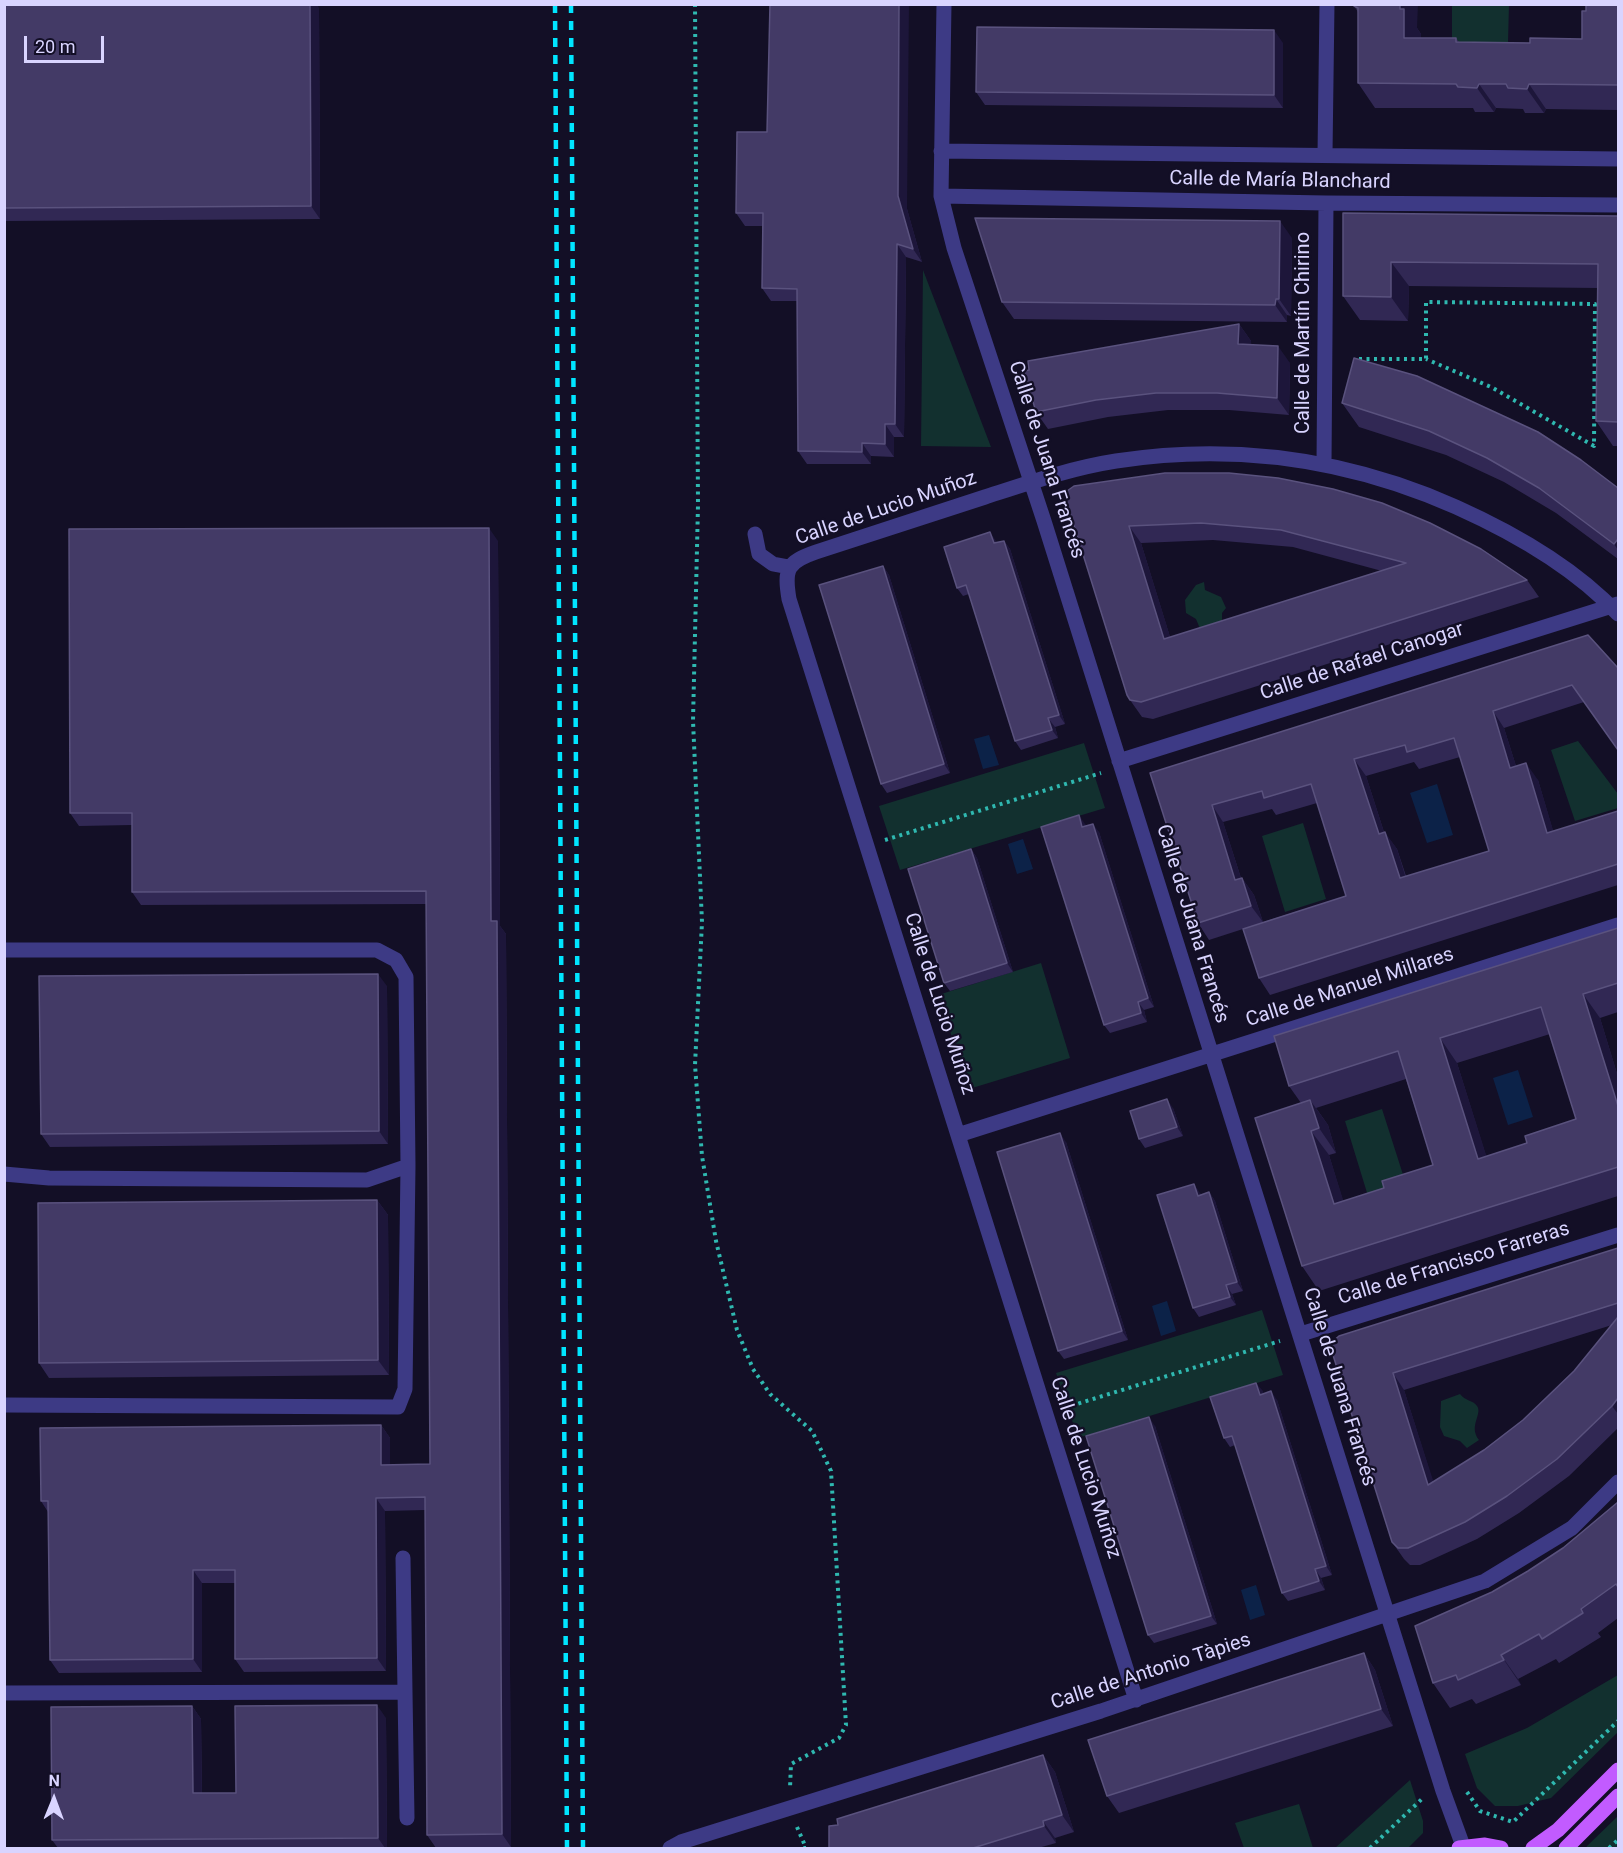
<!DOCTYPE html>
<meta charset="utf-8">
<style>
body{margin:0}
#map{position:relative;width:1623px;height:1853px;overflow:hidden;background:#130f26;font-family:Roboto,sans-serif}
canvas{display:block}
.frame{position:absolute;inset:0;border:6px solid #d9d4ff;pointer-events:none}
.north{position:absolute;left:24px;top:1769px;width:60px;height:60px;-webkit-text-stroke:4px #130f26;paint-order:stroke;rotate:1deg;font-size:16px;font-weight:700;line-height:24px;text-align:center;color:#d9d4ff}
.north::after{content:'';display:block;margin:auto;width:21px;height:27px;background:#d9d4ff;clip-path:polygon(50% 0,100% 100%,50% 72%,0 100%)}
.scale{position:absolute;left:24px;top:36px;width:80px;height:27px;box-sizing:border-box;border:3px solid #d9d4ff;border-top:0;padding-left:8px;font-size:18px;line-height:21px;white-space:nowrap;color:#d9d4ff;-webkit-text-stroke:4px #130f26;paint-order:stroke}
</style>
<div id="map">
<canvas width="1623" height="1853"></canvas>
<div class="frame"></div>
<div class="north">N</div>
<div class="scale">20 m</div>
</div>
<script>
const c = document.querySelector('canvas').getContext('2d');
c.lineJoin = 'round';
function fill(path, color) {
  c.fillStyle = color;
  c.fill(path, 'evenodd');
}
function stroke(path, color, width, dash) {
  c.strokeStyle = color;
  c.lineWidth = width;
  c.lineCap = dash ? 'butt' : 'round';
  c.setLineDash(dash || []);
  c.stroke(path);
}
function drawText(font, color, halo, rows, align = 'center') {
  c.font = font + ' Roboto,sans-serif';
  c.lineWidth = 4.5;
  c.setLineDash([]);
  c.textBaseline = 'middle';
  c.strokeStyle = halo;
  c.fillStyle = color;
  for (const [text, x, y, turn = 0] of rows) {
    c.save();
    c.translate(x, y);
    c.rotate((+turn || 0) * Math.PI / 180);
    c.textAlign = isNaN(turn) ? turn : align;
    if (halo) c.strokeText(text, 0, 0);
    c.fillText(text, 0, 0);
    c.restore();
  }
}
const green = new Path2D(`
 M1452,5H1509L1508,42H1452Z
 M923,270L991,447L921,446Z
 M1204,582L1205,590L1221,597L1226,608L1222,613V626L1201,631L1196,619L1186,613L1185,600L1196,585Z
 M1578,741L1618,794V808L1575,821L1551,750Z
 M1084,743L1105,808L900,870L879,806Z
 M1303,823L1326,899L1285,912L1262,836Z
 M1041,963L1070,1058L969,1089L938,995Z
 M1382,1109L1406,1184L1368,1196L1345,1121Z
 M1262,1310L1283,1375L1078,1438L1056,1373Z
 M1460,1394C1465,1401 1473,1400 1477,1406C1483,1414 1468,1426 1479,1440L1467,1448L1460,1441L1444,1436L1440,1427L1441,1401Z
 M1618,1675V1732L1551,1798L1518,1806H1495L1477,1788L1465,1754L1527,1728Z
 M1410,1780L1423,1821V1833L1408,1848H1335Z
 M1299,1804L1313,1848H1244L1235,1823Z
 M1618,1816V1848H1586L1587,1846Z`);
const water = new Path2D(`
 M989,735L999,765L983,769L974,739Z
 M1437,784L1453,835L1427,843L1410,793Z
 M1023,839L1033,869L1017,874L1008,844Z
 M1518,1070L1533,1117L1508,1125L1493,1078Z
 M1167,1301L1176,1331L1161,1336L1152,1306Z
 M1256,1585L1265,1615L1250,1620L1241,1590Z`);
const path = new Path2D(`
 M695,4L698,505L693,721L702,922L695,1065L702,1156L716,1241L737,1330L753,1369L770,1394L812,1431L831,1471L846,1725L839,1738L791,1764L790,1788
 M1359,359H1426V302L1595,304L1594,446L1491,387L1426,359
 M885,840L1101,773
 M1064,1408L1280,1341
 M1467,1792L1480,1811L1513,1822L1618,1721
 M797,1827L806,1848H803
 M1370,1848L1424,1797
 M1609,1848L1618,1840`);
const minor = new Path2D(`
 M944,4L941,196L954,248L1044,521L1443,1791L1463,1846
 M941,151L1618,159
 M1325,154L1327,4
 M941,196L1326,203L1618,205
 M1324,464L1326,203
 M755,534L759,554L773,564L789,567
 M1119,761L1618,604
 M4,950H377L396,960L406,977L408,1166L367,1180L49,1178L4,1174
 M958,1135L1618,925
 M1301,1334L1618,1235
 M4,1405L398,1407L405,1389L408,1166
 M403,1558L405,1692
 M4,1693L405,1692L407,1818
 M1136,1700L789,599C784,569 787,562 816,552C873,533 929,515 985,497C1028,483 1071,468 1116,461C1234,443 1348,459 1456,507C1514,533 1575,568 1618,614
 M670,1848L681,1842L1101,1711L1485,1581L1572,1528L1618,1482`);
const major = new Path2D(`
 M1459,1848L1485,1845L1501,1848
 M1533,1848L1558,1830L1618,1770
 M1566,1848L1618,1796`);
const rail = new Path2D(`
 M555,4L567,1848
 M571,4L583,1848`);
const wall = new Path2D(`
 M4,4L319,8L320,219L4,221Z
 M1618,4V110L1546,109L1544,113H1525L1523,109L1496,108L1494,112H1475L1473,108H1375L1358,83V12L1354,6L1417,28L1421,34V38H1456L1459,42L1530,43L1582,39L1586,11Z
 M1283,43V108L985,105L976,92Z
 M907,209L922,262L906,257L904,437H894V457L871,456V464H807L798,451L797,301H771L762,288V226H745L736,213Z
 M1343,213L1618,216V446H1613L1596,421L1598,288L1409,286L1408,321L1360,320L1343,296Z
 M1292,238L1291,316L1287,315V322L1014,319L1002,302Z
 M1239,324L1251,341L1250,345L1290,363L1289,415L1229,410H1168L1108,417L1048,429L1036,412Z
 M1342,403L1618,488V559L1556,513L1504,482L1446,455L1359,427Z
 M1074,486L1527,580L1539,597L1153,719L1142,717L1130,700ZM1213,540L1293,547L1382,571L1170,637L1141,543Z
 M498,541L500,926L506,934L511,1847L436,1848L427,1835L425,1510L385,1511L386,1671L244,1672L235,1659V1583H202V1672L59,1673L50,1660L48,1512L41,1501L381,1425L390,1438V1465L430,1464L427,904L141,905L132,892V825L79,826L70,813Z
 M996,541V543L1004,541L1010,549L1065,724L1055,727L1058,738L1021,750L1015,741L969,594L963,596L957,588Z
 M883,566L889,575L950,773L887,793L881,784Z
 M1588,635L1584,702L1504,728L1516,766L1538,780L1553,831L1618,811V885L1270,995L1259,978L1243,929L1209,940L1198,923L1150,773ZM1460,757L1489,851L1406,876L1397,849L1384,832L1366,776L1414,762L1419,769ZM1317,803L1346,896L1263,922L1254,895L1242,878H1241L1223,822L1272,809L1276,815Z
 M1085,824L1086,826L1099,832L1154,1007L1144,1010L1147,1022L1110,1033L1104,1025Z
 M971,849L977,858L1013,972L950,991L944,983Z
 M1618,928V1012L1600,1018L1618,1077V1196L1319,1291L1302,1266L1301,1103L1289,1086ZM1550,1034L1576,1119L1527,1143L1486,1156L1457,1063ZM1406,1079L1433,1165L1384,1188L1343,1201L1329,1155L1336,1153L1328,1125L1316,1108Z
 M387,986L388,1144L50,1147L41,1134Z
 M1173,1108L1183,1136L1145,1148L1139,1139Z
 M1066,1142L1128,1340L1064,1359L1058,1351Z
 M1209,1192L1215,1201L1243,1291L1232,1294L1236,1305L1199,1317L1193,1308L1200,1193L1201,1195Z
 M377,1200L388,1215L389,1375L49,1378L39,1363Z
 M1618,1248V1428L1569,1476L1519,1513L1477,1539L1420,1565H1410L1404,1559L1392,1542L1332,1352ZM1612,1325L1574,1371L1523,1420L1484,1450L1433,1482L1404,1390Z
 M1256,1383L1263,1394L1277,1400L1332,1575L1321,1578L1325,1590L1288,1601L1282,1593L1235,1445L1230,1447L1224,1438Z
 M1155,1426L1217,1624L1154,1643L1148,1635Z
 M1618,1502V1618L1598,1633L1601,1637L1559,1663L1556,1659L1518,1679L1521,1685L1476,1704L1472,1699L1450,1708L1433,1683L1492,1592L1528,1571L1563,1548Z
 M1364,1653L1375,1670L1393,1726L1119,1813L1107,1796Z
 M192,1706L201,1719L202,1793H236L386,1718L387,1848H58L52,1840Z
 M1043,1755L1055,1772L1074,1832L1055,1838L1056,1843L1038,1848H829L838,1825Z`);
const shadedWall = new Path2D(`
 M310,4H317L319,8L320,219L311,206Z
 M899,4H909L907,209L922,262L913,249L898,196Z
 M1400,4H1418L1417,28L1421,34V62L1404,38Z
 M1274,30L1283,43V108L1274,95Z
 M1479,84L1496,108L1494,112L1477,88Z
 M1529,84L1546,109L1544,113L1527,89Z
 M1280,221L1292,238L1291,316L1279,299Z
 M897,244L906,257L904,437L895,424Z
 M1391,262L1409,286L1408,321L1391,297Z
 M1276,299L1287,315V322L1275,305Z
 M1239,324L1251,341L1250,361L1238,344Z
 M1278,346L1290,363L1289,415L1277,398Z
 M885,424L894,437V457L885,444Z
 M862,443L871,456V464L862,452Z
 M1129,526L1141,543L1176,656L1164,639Z
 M489,528L498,541L500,926L506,934L511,1847L502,1834L491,921Z
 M990,532L996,541L1000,552L994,543Z
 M1618,539V550L1614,544Z
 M1004,541L1010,549L1065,724L1059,715Z
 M883,566L889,575L950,773L944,764Z
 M1493,711L1504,728L1522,785L1510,768Z
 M1048,718L1055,727L1058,738L1052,730Z
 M1354,759L1366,776L1390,851L1379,834Z
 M1526,763L1538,780L1559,850L1547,833Z
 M1212,805L1223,822L1247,897L1235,880Z
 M1079,815L1085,824L1088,836L1082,827Z
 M1093,824L1099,832L1154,1007L1148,998Z
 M1385,832L1397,849L1411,895L1400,878Z
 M971,849L977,858L1013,972L1007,963Z
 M1242,878L1254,895L1263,922L1251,906Z
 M378,974L387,986L388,1144L379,1131Z
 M1583,994L1600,1018L1618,1077V1106Z
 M1138,1002L1144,1010L1147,1022L1141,1013Z
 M1440,1038L1457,1063L1495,1183L1478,1159Z
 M1167,1099L1173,1108L1183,1136L1177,1127Z
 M1310,1100L1328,1125L1336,1153L1319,1128Z
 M1311,1131L1329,1155L1352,1228L1334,1204Z
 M1060,1133L1066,1142L1128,1340L1122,1331Z
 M1194,1184L1200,1193L1204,1205L1198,1196Z
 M1209,1192L1215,1201L1243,1291L1237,1282Z
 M377,1200L388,1215L389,1375L378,1360Z
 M1226,1285L1232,1294L1236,1305L1230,1297Z
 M1393,1373L1404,1390L1440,1502L1428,1485Z
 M1256,1383L1263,1391L1266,1403L1260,1395Z
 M1271,1391L1277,1400L1332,1575L1326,1566Z
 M1618,1398V1414L1612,1406Z
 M1149,1417L1155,1426L1217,1624L1211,1616Z
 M381,1425L390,1438V1478L381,1465Z
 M376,1498L385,1511L386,1671L377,1658Z
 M1315,1569L1321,1578L1325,1590L1319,1581Z
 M193,1570L202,1583V1672L193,1659Z
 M1364,1653L1375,1670L1393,1726L1381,1709Z
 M1501,1655L1518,1679L1521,1685L1504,1660Z
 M377,1705L386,1718L387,1848H385L378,1838Z
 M192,1706L201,1719L202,1806L193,1793Z
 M1043,1755L1055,1772L1074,1832L1062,1815Z
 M1043,1821L1055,1838L1056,1843L1044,1826Z`);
const building = new Path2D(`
 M4,4H310L311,206L4,208Z
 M770,4H899L898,196L913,249L897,244L895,424H885V444L862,443V452L798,451L797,289L762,288L763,213H736L737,132H767Z
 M1354,4H1400V9H1404V38H1456V42L1530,43V38L1582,39V11H1586V4H1618V85L1529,84L1527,89L1508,88L1506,84H1479L1477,88L1458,87L1456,84L1358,83V8L1354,6Z
 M977,27L1274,30V95L976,92Z
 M1343,213L1618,216V422L1596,421L1598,264L1391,262V297L1343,296Z
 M975,218L1280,221L1279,299H1276L1275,305L1002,302Z
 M1239,324L1238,344L1278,346L1277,398L1217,393H1156L1096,400L1036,412L1024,371L1029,370L1028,361Z
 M1354,358L1417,376L1538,432L1581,460L1618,488V539L1614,544L1539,488L1487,458L1429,431L1342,403Z
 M1165,473H1229L1278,478L1333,489L1382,503L1430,523L1481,549L1527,580L1141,702L1130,700L1127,695L1066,500L1067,491L1074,486ZM1201,523L1281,530L1406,563L1164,639L1129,526Z
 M489,528L491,921H497L502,1834L427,1835L425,1497L376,1498L377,1658L235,1659V1570H193V1659L50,1660L48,1501H41L40,1428L381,1425V1465L430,1464L426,891L132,892V813H70L69,529Z
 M990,532L994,543L1004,541L1059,715L1048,718L1052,730L1015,741L966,585L957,588L944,547Z
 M883,566L944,764L881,784L819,585Z
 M1588,635L1618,668V750L1572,685L1493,711L1510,768L1526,763L1547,833L1618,811V864L1259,978L1243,929L1346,896L1311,784L1264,798L1262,791L1212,805L1235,880L1242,878L1251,906L1198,923L1150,773ZM1454,738L1489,851L1400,878L1385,832L1379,834L1354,759L1405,745L1407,752Z
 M1079,815L1082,827L1093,824L1148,998L1138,1002L1141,1013L1104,1025L1041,827Z
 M971,849L1007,963L944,983L908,869Z
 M1618,928V983L1583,994L1618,1106V1167L1302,1266L1255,1118L1310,1100L1319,1128L1311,1131L1334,1204L1384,1188L1382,1181L1433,1165L1398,1051L1289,1086L1274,1036ZM1541,1007L1576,1119L1525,1136L1527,1143L1478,1159L1440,1038Z
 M378,974L379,1131L41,1134L39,976Z
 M1167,1099L1177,1127L1139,1139L1130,1111Z
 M1060,1133L1122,1331L1058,1351L997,1152Z
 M1194,1184L1198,1196L1209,1192L1237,1282L1226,1285L1230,1297L1193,1308L1157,1195Z
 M377,1200L378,1360L39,1363L38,1203Z
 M1618,1248V1303L1393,1373L1428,1485L1484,1450L1523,1420L1574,1371L1618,1317V1398L1612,1406L1557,1459L1507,1496L1465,1522L1408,1548H1398L1392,1542L1332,1352L1333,1341L1339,1336Z
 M1256,1383L1260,1395L1271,1391L1326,1566L1315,1569L1319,1581L1282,1593L1232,1436L1224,1438L1210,1397Z
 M1149,1417L1211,1616L1148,1635L1086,1436Z
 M1618,1502V1587L1616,1584L1581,1609L1583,1613L1542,1639L1539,1634L1501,1655L1504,1660L1458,1680L1456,1675L1433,1683L1415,1626L1492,1592L1528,1571L1563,1548Z
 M1364,1653L1381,1709L1107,1796L1088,1740Z
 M377,1705L378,1838L52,1840L51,1707L192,1706L193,1793H236L235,1706Z
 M1043,1755L1062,1815L1043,1821L1044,1826L973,1848H829V1826L838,1825L837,1819Z`);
const streetNames = [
 ["Calle de María Blanchard",1280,181,1],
 ["Calle de Martín Chirino",1304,333,-90],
 ["Calle de Juana Francés",1046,460,72],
 ["Calle de Lucio Muñoz",886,509,-19],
 ["Calle de Rafael Canogar",1362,662,-18],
 ["Calle de Juana Francés",1192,924,73],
 ["Calle de Manuel Millares",1350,988,-18],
 ["Calle de Lucio Muñoz",939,1004,72],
 ["Calle de Francisco Farreras",1454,1264,-17],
 ["Calle de Juana Francés",1339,1387,73],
 ["Calle de Lucio Muñoz",1085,1468,72],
 ["Calle de Antonio Tàpies",1151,1672,-18]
];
fill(green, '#12302f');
fill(water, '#0c2248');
stroke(path, '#2fb8b0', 4, [3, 4.5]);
stroke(minor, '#3d3a85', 15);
stroke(major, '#c25bff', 15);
stroke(rail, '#00e5ff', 4.5, [9, 8]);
fill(wall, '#312854');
fill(shadedWall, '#1d163a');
fill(building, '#433a66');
stroke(building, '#5a527e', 1.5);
drawText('20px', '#d9d4ff', '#130f26', streetNames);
</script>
